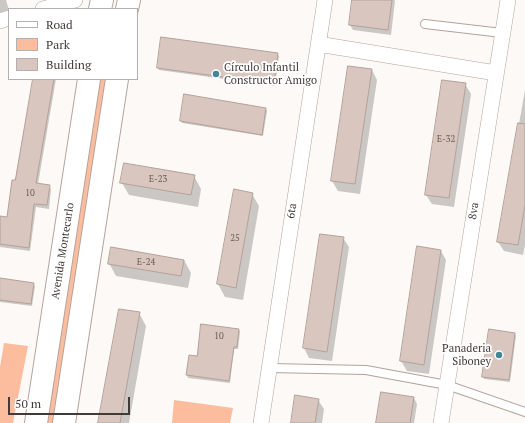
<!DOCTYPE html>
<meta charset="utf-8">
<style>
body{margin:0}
#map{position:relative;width:525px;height:423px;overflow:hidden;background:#fdf9f7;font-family:"PT Serif",serif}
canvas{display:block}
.legend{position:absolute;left:8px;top:8px;width:130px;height:72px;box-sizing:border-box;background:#fff;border:1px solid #b3b0af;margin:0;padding:5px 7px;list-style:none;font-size:12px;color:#413a37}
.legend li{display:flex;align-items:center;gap:8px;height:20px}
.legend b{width:20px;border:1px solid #b3b0af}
.scale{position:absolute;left:8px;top:397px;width:122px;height:18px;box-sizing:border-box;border:2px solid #413a37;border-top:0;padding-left:5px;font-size:12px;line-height:14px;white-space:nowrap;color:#413a37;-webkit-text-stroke:3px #fff;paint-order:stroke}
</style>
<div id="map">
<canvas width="525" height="423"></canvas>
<ul class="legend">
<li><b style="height:5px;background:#fff"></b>Road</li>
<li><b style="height:11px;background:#fcbd9f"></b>Park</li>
<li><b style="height:11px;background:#d9c6be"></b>Building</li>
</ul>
<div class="scale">50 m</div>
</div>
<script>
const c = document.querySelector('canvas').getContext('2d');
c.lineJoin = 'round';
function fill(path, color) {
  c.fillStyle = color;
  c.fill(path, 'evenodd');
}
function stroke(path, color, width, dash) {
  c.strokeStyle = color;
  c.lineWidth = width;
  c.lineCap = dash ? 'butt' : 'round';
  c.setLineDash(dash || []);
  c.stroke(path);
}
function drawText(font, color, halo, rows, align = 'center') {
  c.font = font + ' "PT Serif",serif';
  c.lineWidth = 3.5;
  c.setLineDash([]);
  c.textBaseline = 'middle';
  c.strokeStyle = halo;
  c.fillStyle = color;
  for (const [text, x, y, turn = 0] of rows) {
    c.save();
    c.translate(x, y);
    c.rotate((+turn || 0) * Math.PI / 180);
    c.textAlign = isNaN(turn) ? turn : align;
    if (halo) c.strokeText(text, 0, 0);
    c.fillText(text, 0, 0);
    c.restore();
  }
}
const green = new Path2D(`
 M100,79H109L54,423H46Z
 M4,343L28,346L13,423H0V367Z
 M174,400L233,408L230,423H172Z`);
const shadow = new Path2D(`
 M0,0H6L9,10L0,13Z
 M353,0H394L395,1L391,35L353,30L350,25Z
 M277,54L279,56L275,86L159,70L158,68Z
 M372,70L377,80L360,194L338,191L332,181Z
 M34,79H56L38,184L49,186L51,189L49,209L36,207L30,251L0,247V217L8,218L16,182Z
 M465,84L471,94L454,207L432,204L426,195Z
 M525,90V245L523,255L504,251L498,242Z
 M266,109L267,111L263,136L182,123L181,120Z
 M194,176L201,189L198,207L129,195L122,183Z
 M252,194L259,206L243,300L225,297L218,284Z
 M321,235L343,238L349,247L332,361L309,358L304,348Z
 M441,251L446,260L429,374L407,371L401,361Z
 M184,260L191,273L188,288L116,276L109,263Z
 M0,279L33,284L35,286L32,306L0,302Z
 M139,313L146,326L129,423H100Z
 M239,330L240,332L238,349H234L230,383L188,378L187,375L190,356L198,357Z
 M515,334L516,336L510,382L484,379L483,377Z
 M414,398L417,404L414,423H377Z
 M318,400L324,409L322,423H292Z`);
const building = new Path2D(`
 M352,0H392L388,30L349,25Z
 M161,37L278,53L274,84L157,68Z
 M348,66L372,69L355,184L331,181Z
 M33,79H54L36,183L50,185L47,205L34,204L29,248L0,244V216L7,217L12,180H15Z
 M442,80L466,83L449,198L425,195Z
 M184,94L266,108L262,135L180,121Z
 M518,123L525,124V206L518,245L497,242Z
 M124,163L195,175L191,195L120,183Z
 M234,189L253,193L236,288L217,284Z
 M320,234L344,237L327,352L303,348Z
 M417,246L441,250L424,365L400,361Z
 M111,247L184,260L181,276L108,264Z
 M0,278L34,283L31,304L0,300Z
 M119,309L140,312L120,423H98Z
 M201,324L239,329L237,347H234L229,381L186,375L189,355L197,356Z
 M489,329L515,333L509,380L482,377Z
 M381,392L414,397L410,423H376Z
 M295,395L319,399L315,423H291Z`);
const lane = new Path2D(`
 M425,24L502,33
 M269,368L366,370L447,385L525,412`);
const street = new Path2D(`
 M43,9L75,0
 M0,21L9,18
 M318,44L496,73
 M261,423L325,0
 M441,423L447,385L508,0`);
const secondary = new Path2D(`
 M100,9L102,0
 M127,9L129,0
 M36,423L89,79
 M64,423L117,79`);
const markers = [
 [216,74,4,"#438796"],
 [499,355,4,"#438796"]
];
const numberNames = [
 ["E-32",446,139],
 ["E-23",158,179],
 ["10",30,193],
 ["25",235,238],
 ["E-24",146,262],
 ["10",219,336]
];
const poiNames = [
 ["Círculo Infantil",224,68],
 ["Constructor Amigo",224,81],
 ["Panaderia",491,349,"right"],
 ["Siboney",491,362,"right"]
];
const streetNames = [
 ["6ta",292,211,-82],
 ["8va",474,211,-81],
 ["Avenida Montecarlo",63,251,-81]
];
fill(green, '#fcbd9f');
fill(shadow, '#0003');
fill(building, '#d9c6be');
stroke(building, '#b3a199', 1);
stroke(lane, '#b4a29a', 10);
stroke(street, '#b4a29a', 16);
stroke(secondary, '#b4a29a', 24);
stroke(lane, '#fff', 8);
stroke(street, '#fff', 15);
stroke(secondary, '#fff', 22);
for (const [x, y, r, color] of markers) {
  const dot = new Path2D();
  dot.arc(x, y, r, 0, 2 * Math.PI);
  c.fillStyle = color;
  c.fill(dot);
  stroke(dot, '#fff', 1.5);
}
drawText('9px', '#675d59', null, numberNames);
drawText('11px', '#413a37', '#fff', poiNames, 'left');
drawText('11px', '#413a37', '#fff', streetNames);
</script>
